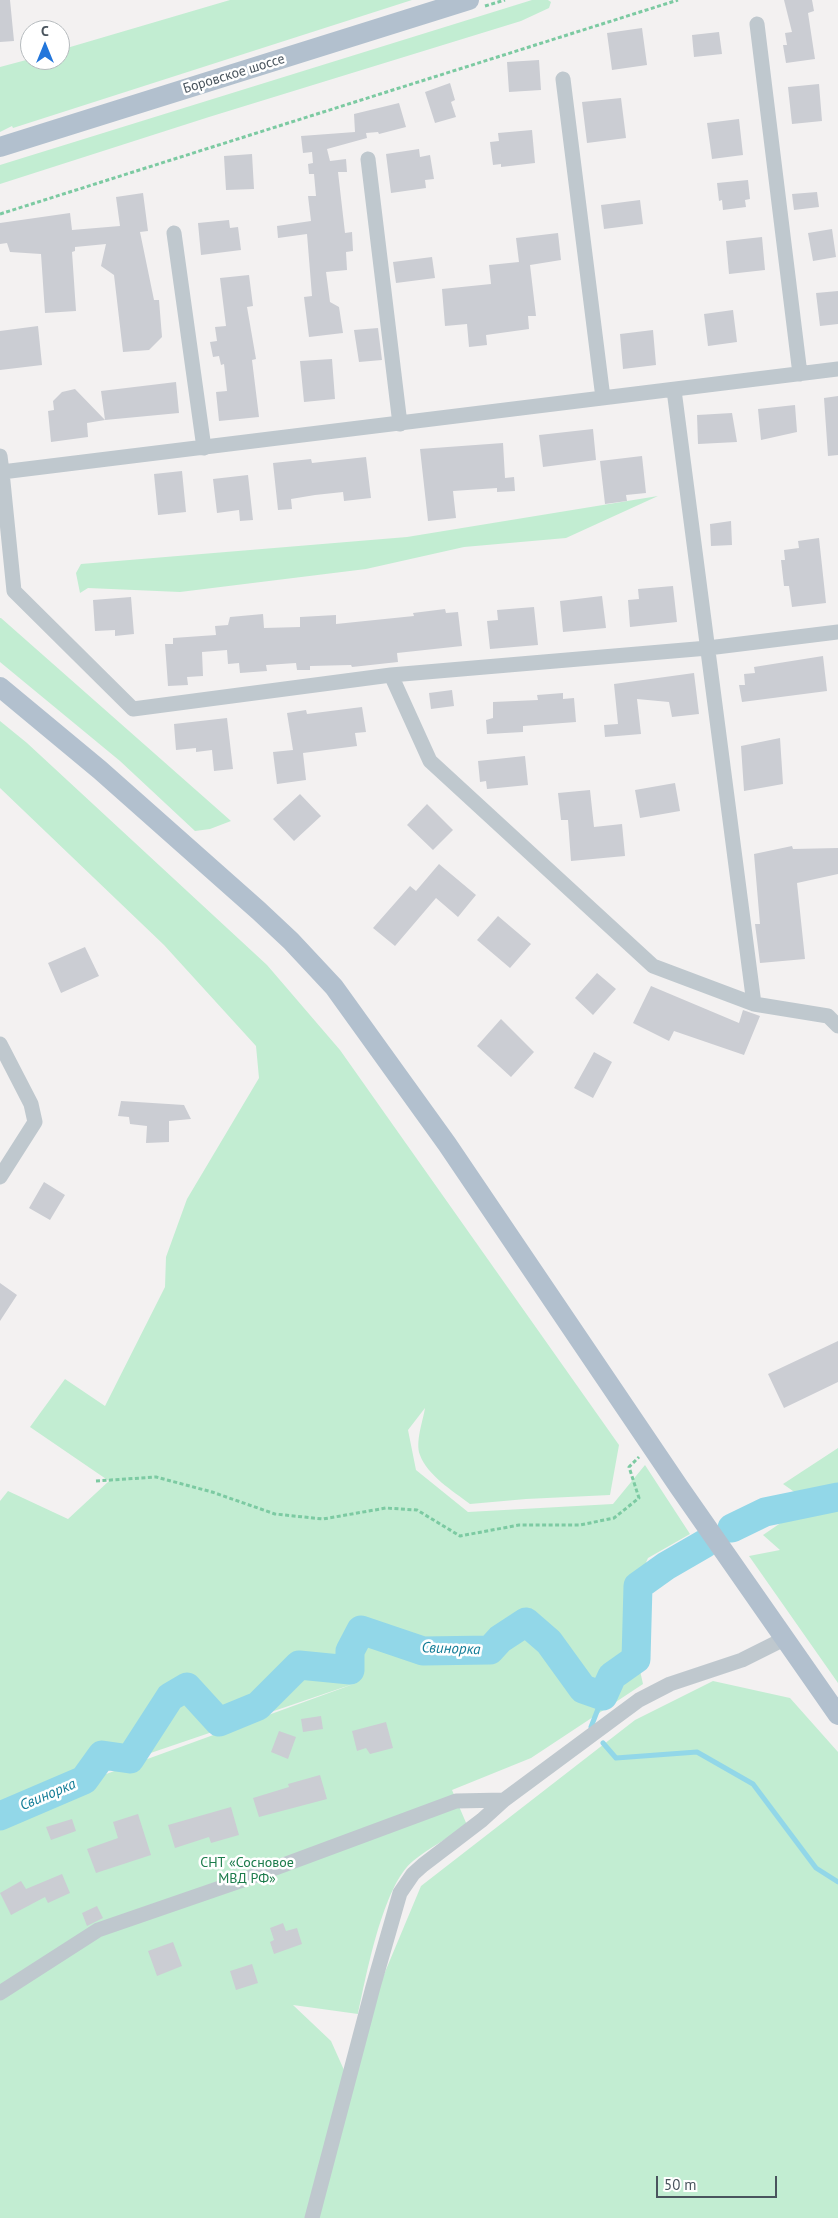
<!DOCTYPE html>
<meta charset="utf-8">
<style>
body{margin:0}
#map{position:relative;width:838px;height:2218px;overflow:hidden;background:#f3f1f1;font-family:"PT Sans",sans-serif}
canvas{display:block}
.north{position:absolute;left:20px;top:20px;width:50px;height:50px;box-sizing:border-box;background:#fff;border:1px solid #b6bbbe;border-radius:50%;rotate:0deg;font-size:14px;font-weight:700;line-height:20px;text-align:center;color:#49545d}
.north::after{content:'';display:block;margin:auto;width:18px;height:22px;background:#2376db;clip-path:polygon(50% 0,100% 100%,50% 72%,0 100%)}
.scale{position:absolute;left:656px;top:2176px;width:121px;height:22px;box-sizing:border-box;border:2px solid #49545d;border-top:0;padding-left:6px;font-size:15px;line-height:18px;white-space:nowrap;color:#49545d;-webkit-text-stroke:4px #fff;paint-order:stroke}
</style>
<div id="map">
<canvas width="838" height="2218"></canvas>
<div class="north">С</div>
<div class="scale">50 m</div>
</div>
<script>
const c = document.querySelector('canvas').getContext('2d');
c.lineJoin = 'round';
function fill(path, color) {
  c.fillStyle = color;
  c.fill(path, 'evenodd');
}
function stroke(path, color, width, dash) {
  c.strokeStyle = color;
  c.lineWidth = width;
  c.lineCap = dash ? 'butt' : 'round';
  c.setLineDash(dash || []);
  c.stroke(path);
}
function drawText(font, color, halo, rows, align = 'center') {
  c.font = font + ' "PT Sans",sans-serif';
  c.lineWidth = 5;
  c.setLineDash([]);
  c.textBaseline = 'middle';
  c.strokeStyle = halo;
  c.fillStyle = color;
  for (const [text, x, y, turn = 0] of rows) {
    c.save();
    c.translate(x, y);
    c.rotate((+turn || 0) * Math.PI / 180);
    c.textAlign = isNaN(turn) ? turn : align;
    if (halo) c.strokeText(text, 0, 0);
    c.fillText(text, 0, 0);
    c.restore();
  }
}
const green = new Path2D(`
 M230,0H412L13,128L12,126L0,132V67L30,59L60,60V50Z
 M532,0H548L551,2L549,8L521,21L209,117L0,184V165Z
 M658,496L566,538L464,547L366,569L180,592L88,588L80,593L76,573L81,564L407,537Z
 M0,618H1L231,821L210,829L195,831L120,761L0,662Z
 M0,721L27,743L267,965L340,1050L619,1445L610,1495L526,1499L470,1504C453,1491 427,1475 420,1455C415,1442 423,1421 425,1408L408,1430L416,1470L468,1512L613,1504L645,1465L690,1534L648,1558L626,1608L643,1684L531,1758L452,1790L467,1825C450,1837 429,1848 413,1861C383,1885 366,1976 358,2014L293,2005L331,2041L344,2070L421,1886L635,1720L713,1681L790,1698L838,1752V2218H0V1501L8,1491L68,1519L109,1481L30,1427L65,1379L105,1406L165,1287L166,1257L187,1199L259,1078L256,1046L164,945L0,788ZM359,1682L10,1809L9,1808L42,1790Z
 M838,1448V1683L749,1556L780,1550L763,1535L810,1503L783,1484Z`);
const stream = new Path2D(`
 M591,1727L603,1696
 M603,1743L616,1758L697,1752L753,1784L816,1868L838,1882`);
const river = new Path2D(`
 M732,1528L765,1512L838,1497
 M0,1816L84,1780L102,1755L130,1759L170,1697L187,1687L219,1722L258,1706L299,1665L350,1670V1651L361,1630L423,1651L490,1650L500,1639L526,1622L549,1642L583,1689L603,1696L612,1676L636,1659L638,1586L666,1566L704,1544`);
const building = new Path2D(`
 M0,0H10L14,41L0,42Z
 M784,0H812L814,11L808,13L815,59L786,63L783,45H787L785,33L792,32Z
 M642,28L647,65L612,70L607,33Z
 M719,32L722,54L694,57L692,35Z
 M539,60L541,90L509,92L507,62Z
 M450,83L455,100L451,102L456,117L435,123L425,92Z
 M819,84L822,121L792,124L788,87Z
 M621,98L626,138L587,143L582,102Z
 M399,103L406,127L379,134L378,132L366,133L367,138L327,149L330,161L346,159L347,172H338L345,233L352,232L353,251L346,252L347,270L326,272L330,302L339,307L343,333L309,337L304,297L312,296L307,234L278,238L277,226L311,221L308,196H316L314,174H309L308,164L313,163L312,152L303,153L301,136L355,132L354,114Z
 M739,119L743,155L712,159L707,123Z
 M532,130L535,163L501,167V164L493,165L490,142L499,141L498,133Z
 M419,149L420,157L430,155L434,179L425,180L426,188L391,193L386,154Z
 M252,154L254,189L226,190L224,156Z
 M748,180L750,199L745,200L746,207L723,210L722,200L719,201L717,183Z
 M817,192L819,207L794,210L792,194Z
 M143,193L148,231L140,232L154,300H159L162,337L149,350L123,352L114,275L101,266L106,244L75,247V251L72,252L76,311L45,313L41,254L10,252L7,243L0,244V223L70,213L72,230L120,226L116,197Z
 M640,200L643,224L604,229L601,205Z
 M229,220L230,228L238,227L241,250L201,255L198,223Z
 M832,229L836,257L813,261L808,233Z
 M558,233L561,260L530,265L536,316H528L529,329L486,335L487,345L469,347L467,324L445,326L442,289L491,284L489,265L519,262L516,238Z
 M762,237L765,270L729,274L726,241Z
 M432,257L435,278L396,283L393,262Z
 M249,275L253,306L247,307L256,359L252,360L259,417L219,421L216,392L227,391L224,364L221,365L219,356L213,357L210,342L217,341L215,327L226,326L220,278Z
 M838,291V324L820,326L816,293Z
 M733,310L737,342L708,346L704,314Z
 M38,326L42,365L0,370V331Z
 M378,328L382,360L359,362L354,330Z
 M653,330L656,365L623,369L620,334Z
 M332,359L335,399L304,402L300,361Z
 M176,382L179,413L105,420L101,391Z
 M75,389L105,420L87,423L88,437L51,442L48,411L54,410L53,401L62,392Z
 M838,396V455L828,456L824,398Z
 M795,405L797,432L761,440L758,409Z
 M732,413L737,442L698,444L697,415Z
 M593,429L596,460L543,467L539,435Z
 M503,443L505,478L514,477L515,491L497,492V488L453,491L456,518L428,521L420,449Z
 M642,456L646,493L626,495L627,501L605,504L600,461Z
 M366,457L371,498L344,501L343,492L315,495L291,499L292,509L278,510L273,463L311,459L312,463Z
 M182,471L186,512L158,515L154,474Z
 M248,475L253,520L240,521L239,510L217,513L213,479Z
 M731,521L732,545L711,546L710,524Z
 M819,538L826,603L792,607L789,586H784L781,560H785L784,550L799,548L798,541Z
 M673,586L677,622L630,627L628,600L639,599L638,589Z
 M602,596L606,628L563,632L560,601Z
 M131,597L134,634L115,636V630L95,631L93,600Z
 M534,607L538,645L490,649L487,621L498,620L497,610Z
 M445,609L446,613L458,612L462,646L397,653L398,662L352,667L351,665L310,666V670H297L296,663L266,665L267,671L240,673L239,663L228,664L227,650L202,652L203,676L187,677L188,685L168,686L165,644H173V638L216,635L215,626L228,625L230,617L263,614L264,628L300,627V617L336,615V624L414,616L413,613Z
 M823,656L827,691L742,702L739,685H745L744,674L755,673L754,667Z
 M694,673L699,714L672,717L669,702L637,699L641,734L605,737L604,725L618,724L614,684Z
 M452,690L454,706L431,709L429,693Z
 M563,693V699L574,698L576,722L523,726V732L487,734L486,720L493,718V702L538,700L537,695Z
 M362,707L366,732L355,733L357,746L303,753L306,780L277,784L273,752L293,750L287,713L306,710L307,714Z
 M227,718L233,769L214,771L212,750L196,752V748L176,750L174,724Z
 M780,738L783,784L744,791L741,746Z
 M525,756L528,785L487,789L486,781L480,782L478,761Z
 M675,783L680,811L640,818L635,790Z
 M590,790L594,827L622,824L625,856L571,861L568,820H561L558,793Z
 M300,794L321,816L294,841L273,819Z
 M427,804L453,830L433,850L407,825Z
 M792,846L793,849L838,848V874L797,883L805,959L760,963L755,924H760L754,854Z
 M439,864L476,895L458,917L436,898L395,946L373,928L410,886L416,891Z
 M498,916L531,944L510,968L477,940Z
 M85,947L99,976L61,993L48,963Z
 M597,973L616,989L593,1015L575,998Z
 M651,986L739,1023L743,1010L760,1016L744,1055L674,1031L669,1041L633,1023Z
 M501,1019L534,1052L511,1077L477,1046Z
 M594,1052L612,1062L593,1098L574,1088Z
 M121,1101L184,1105L191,1119L169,1121V1142L146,1143L147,1126L130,1124L129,1117L118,1116Z
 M44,1182L65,1195L50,1220L29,1208Z
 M0,1283L17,1295L0,1321Z
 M838,1341V1382L784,1408L768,1374Z
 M321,1716L323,1729L303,1732L301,1719Z
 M386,1722L393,1748L370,1754L366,1748L357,1751L352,1731Z
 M279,1731L296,1737L288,1759L271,1752Z
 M320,1775L327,1799L259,1817L253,1798L289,1787L288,1784Z
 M231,1807L239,1835L211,1843L209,1837L175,1848L168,1825Z
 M138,1814L151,1855L96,1873L87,1849L118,1838L113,1822Z
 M72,1819L76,1831L51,1840L46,1827Z
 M62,1874L70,1893L48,1903L45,1897L11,1915L0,1893L21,1881L26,1889Z
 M97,1906L103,1918L87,1926L82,1913Z
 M283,1923L286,1931L297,1928L302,1944L274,1954L270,1942L274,1940L270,1928Z
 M173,1942L182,1966L157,1976L148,1951Z
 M252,1964L258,1983L236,1990L230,1971Z`);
const path = new Path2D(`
 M485,6L505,0
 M0,214L678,0
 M96,1481L156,1477L212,1492L275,1514L323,1519L386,1508L417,1510L460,1536L519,1525H580L614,1518L639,1498L629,1467L639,1457`);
const minor = new Path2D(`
 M757,24L800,374
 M563,79L603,398
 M368,159L400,424
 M174,233L204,448
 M674,390L754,1004
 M0,456L2,472L838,369
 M2,472L14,591L133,709L391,675L708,648L838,632
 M391,675L430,761L653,966L754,1004L828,1016L838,1026
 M0,1044L31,1104L35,1122L0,1177
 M0,1993L98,1930L243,1880L456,1801L504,1800
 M312,2218L373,1987L400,1893L413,1874L423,1865L482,1820L504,1800L639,1700L670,1684L742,1660L784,1639`);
const major = new Path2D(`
 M0,147L469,0
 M0,687L100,770L259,911L291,941L334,987L447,1144L679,1487L838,1715`);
const streetNames = [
 ["Боровское шоссе",234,74,-17]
];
const parkNames = [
 ["СНТ «Сосновое",247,1863],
 ["МВД РФ»",247,1879]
];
const waterNames = [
 ["Свинорка",451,1649,2],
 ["Свинорка",48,1795,-23]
];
fill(green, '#c2edd2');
stroke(stream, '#92d7e8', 5);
stroke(river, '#92d7e8', 29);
fill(building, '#cbcdd3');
stroke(path, '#7ccaa2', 3, [4, 2.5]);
stroke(minor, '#bfc8ce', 15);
stroke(major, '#b2c0ce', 20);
drawText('14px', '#49545d', '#fff', streetNames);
drawText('14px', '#1c7c4b', '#fff', parkNames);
drawText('italic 15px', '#147d97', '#fff', waterNames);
</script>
